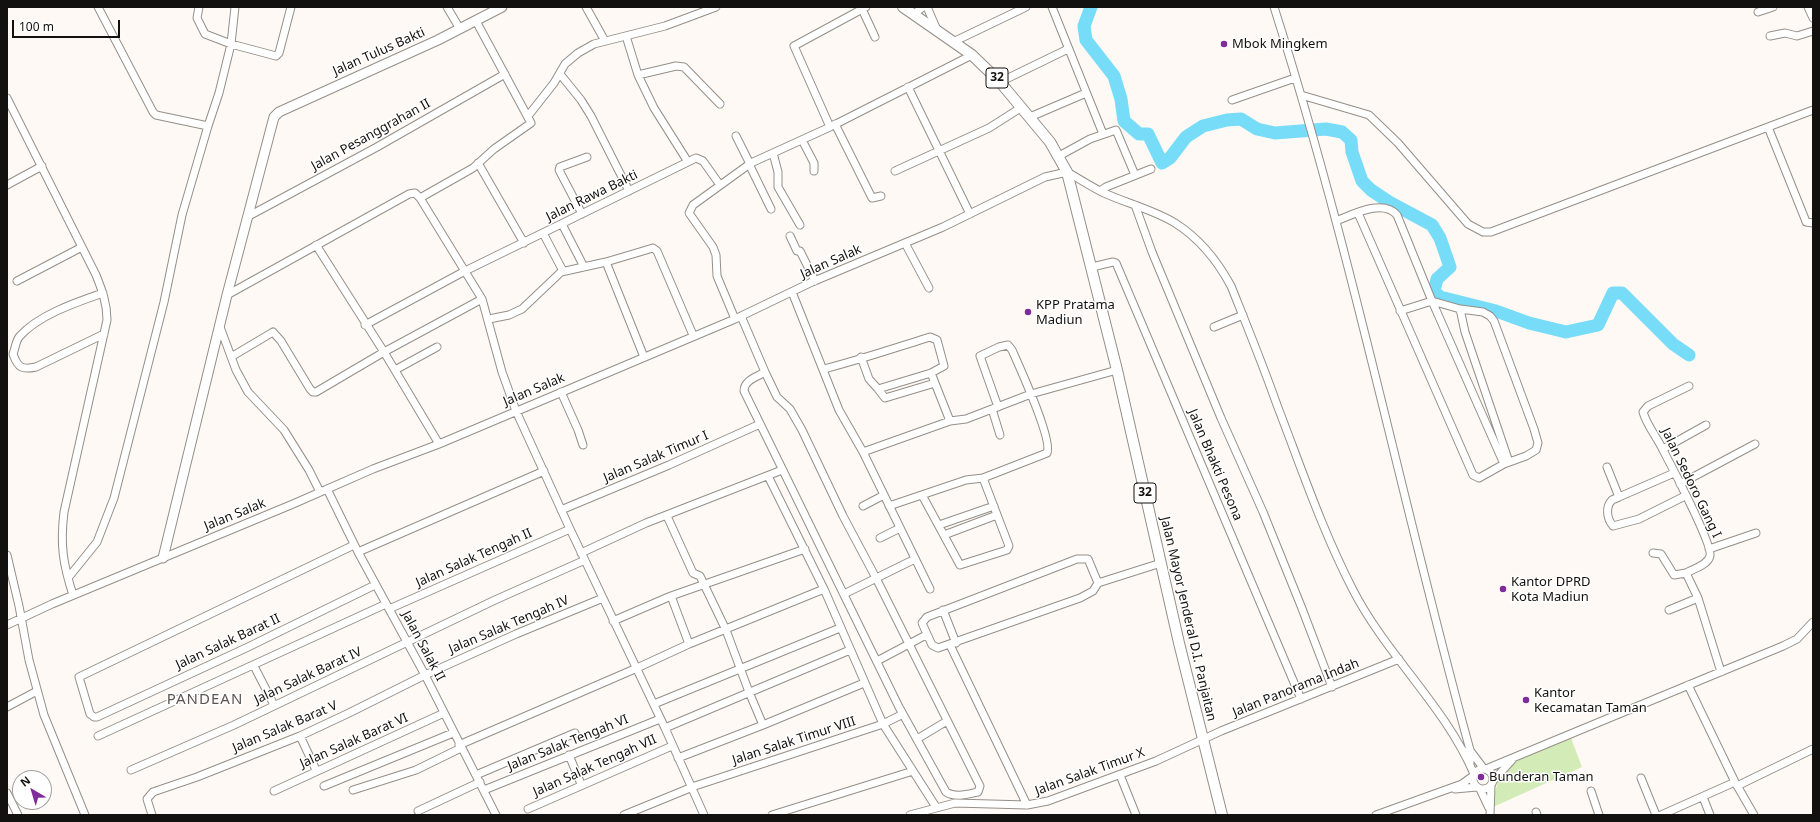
<!DOCTYPE html>
<style>
body{margin:0}
#map{position:relative;width:1820px;height:822px;overflow:hidden;background:#fef9f4;font-family:"Noto Sans",sans-serif}
canvas{display:block}
.frame{position:absolute;inset:0;border:8px solid #13110f;pointer-events:none}
.north{position:absolute;left:12px;top:770px;width:40px;height:40px;box-sizing:border-box;background:#fff;border:1px solid #a1a09f;border-radius:50%;rotate:322deg;font-size:11px;font-weight:700;line-height:16px;text-align:center;color:#13110f}
.north::after{content:'';display:block;margin:auto;width:14px;height:18px;background:#7f2b9a;clip-path:polygon(50% 0,100% 100%,50% 72%,0 100%)}
.scale{position:absolute;left:12px;top:20px;width:108px;height:18px;box-sizing:border-box;border:2px solid #13110f;border-top:0;padding-left:5px;font-size:12px;line-height:14px;white-space:nowrap;color:#13110f;-webkit-text-stroke:3px #fff;paint-order:stroke}
</style>
<div id="map">
<canvas width="1820" height="822"></canvas>
<div class="frame"></div>
<div class="north">N</div>
<div class="scale">100 m</div>
</div>
<script>
const c = document.querySelector('canvas').getContext('2d');
c.lineJoin = 'round';
function fill(path, color) {
  c.fillStyle = color;
  c.fill(path, 'evenodd');
}
function stroke(path, color, width, dash) {
  c.strokeStyle = color;
  c.lineWidth = width;
  c.lineCap = dash ? 'butt' : 'round';
  c.setLineDash(dash || []);
  c.stroke(path);
}
function drawText(font, color, halo, rows, align = 'center') {
  c.font = font + ' "Noto Sans",sans-serif';
  c.lineWidth = 3;
  c.setLineDash([]);
  c.textBaseline = 'middle';
  c.strokeStyle = halo;
  c.fillStyle = color;
  for (const [text, x, y, turn = 0] of rows) {
    c.save();
    c.translate(x, y);
    c.rotate((+turn || 0) * Math.PI / 180);
    c.textAlign = isNaN(turn) ? turn : align;
    if (halo) c.strokeText(text, 0, 0);
    c.fillText(text, 0, 0);
    c.restore();
  }
}
const green = new Path2D(`
 M1571,738L1582,767L1493,807V798L1499,779L1515,760Z`);
const river = new Path2D(`
 M1091,7L1084,26L1086,40L1114,76L1121,99L1124,121L1139,134H1148L1162,163L1170,158L1186,137L1203,126L1227,120L1241,119L1257,129L1275,133L1326,129L1342,132L1351,140L1352,152L1362,181L1371,190L1389,202L1432,225L1440,238L1450,267L1437,279L1434,291L1440,297L1496,311L1529,323L1566,332L1598,325L1613,293H1622L1673,344L1689,355`);
const minor = new Path2D(`
 M98,7L153,112L156,115L208,126
 M199,7L197,18L205,34L231,44L276,56L279,53L291,7
 M447,7L460,29
 M586,7L605,41
 M927,7L937,30
 M1052,7L1103,134
 M1274,7C1352,251 1402,503 1470,750V763
 M1808,7L1813,18
 M862,9L875,37
 M1758,12L1773,7
 M914,14L923,7
 M626,36L638,75L654,108L688,162
 M1770,36L1785,33L1797,36L1813,31
 M953,42L1026,7
 M560,74L581,100L591,116L629,191
 M638,75L676,66L684,67L720,104
 M1000,82L1068,49
 M908,87L970,214
 M1301,95L1369,115L1398,143L1468,224L1483,232H1491L1813,110
 M7,98L96,275C102,290 107,303 107,320L64,512C60,545 63,564 73,595
 M1232,100L1295,78
 M528,116L554,83L565,64L578,53L594,44L665,26L716,7
 M1030,117L1086,93
 M835,124L872,198L881,196
 M830,127L794,46L866,7
 M1768,127L1805,219L1806,222L1813,223
 M736,136L750,164
 M802,140L814,163V171
 M773,153L778,172V187L800,225
 M1059,156L1090,139L1116,130L1135,175
 M478,163L524,243
 M749,164L771,209
 M895,171L989,128L1022,107
 M7,185L42,166
 M1100,191L1106,187L1151,169
 M420,198L473,168L494,149L531,123L476,21
 M1135,205L1152,252L1221,418L1263,512L1301,606L1332,687
 M1358,213L1473,475L1479,478L1504,464L1526,456L1536,450L1538,443L1534,429L1494,321L1490,316L1483,312L1460,309L1432,301L1400,311
 M582,214L559,170L560,167L587,157
 M247,217L377,147L505,74
 M1336,221C1352,215 1383,198 1397,215L1432,301L1504,464
 M562,224L584,267
 M543,233L563,271
 M790,236L797,251H800L815,281
 M905,243L929,288
 M316,245L384,352L439,444
 M606,262L644,357
 M1092,267L1113,262L1116,263L1301,699
 M17,281L82,247
 M792,292L839,410L863,452L930,589
 M103,293C77,302 38,315 19,337C16,341 15,349 13,354C18,368 22,370 36,367L104,334
 M227,295L409,194L415,193L420,198L482,299L502,372L516,411L570,529L665,728L704,815
 M1460,309L1465,332L1509,462
 M741,316L765,372C757,377 744,380 744,391L899,707L946,792C955,798 968,794 978,792L980,786L876,578L843,516L802,430L790,409L777,397L765,372
 M489,319L509,315L522,309L561,272L606,262L653,248L657,251L693,335
 M735,319L717,276L716,255L713,247L689,213L693,205L751,163L830,127L972,55
 M365,325L465,271L696,158L703,161L720,185
 M220,327L236,370L248,392L284,430L309,470L320,492
 M1214,327L1243,315
 M231,357L273,332L281,341L310,389L313,392H316L384,352L482,299
 M824,369C859,360 895,348 930,337L937,340L944,366L931,373L878,389L869,379L861,357
 M395,370L437,347
 M931,373L950,421L966,419L1031,394L1117,370
 M1689,386L1648,406L1643,412C1647,426 1657,437 1663,450C1671,465 1713,545 1710,556C1708,565 1693,569 1686,573L1698,598L1721,672
 M878,389L885,398L935,383
 M561,392L578,430L583,445
 M992,409L1000,435
 M1663,449L1706,425
 M863,452L950,421
 M1607,467L1619,497L1612,500C1605,507 1607,519 1613,526L1639,519L1685,496
 M768,476L824,589L883,724L936,807
 M1680,484L1755,444
 M327,489L358,552L425,675L496,815
 M922,495L960,565L1007,550L1009,546L983,478
 M1619,497L1674,473
 M863,506L884,495
 M889,506L966,480L983,478L1047,453C1053,440 1019,366 1012,350L1008,345L999,347L980,356L998,407
 M561,510L669,465L760,424
 M667,516L693,573L700,576L726,630L749,692L763,725
 M939,525L994,506
 M944,535L997,515
 M880,538L900,528
 M354,545L79,677L90,714L94,717H97L246,648L375,585
 M1709,549L1756,533
 M358,552L544,471
 M581,553L646,523L782,470
 M1653,553L1661,554L1674,575L1686,573
 M7,555L19,606L29,660L44,715L85,815
 M68,578L97,542L114,498L164,302L182,215L208,126L219,93L231,44L235,7
 M1098,583L1093,591L1080,598L938,648L932,645L922,623L927,617L1077,559H1088L1098,583L1161,563
 M844,594L915,559
 M671,596L689,644
 M389,609L570,529
 M943,610L956,643
 M1669,610L1698,598
 M613,621L671,596L805,549
 M7,625L52,604L293,504L373,469L439,444L735,319L812,282L943,227L1045,177L1067,172C1078,178 1090,186 1102,192C1125,203 1152,209 1175,223C1199,238 1218,262 1231,286C1247,326 1263,365 1277,405C1301,467 1322,530 1353,590C1387,656 1445,706 1474,774
 M950,645L1027,805
 M877,661L926,635
 M254,666L274,705
 M1688,685L1735,782L1754,815
 M654,704L840,628
 M7,707L37,691
 M665,728L850,650
 M98,736L386,604
 M300,736L316,770
 M917,739L947,721
 M459,745L637,668L689,644L824,589
 M1469,749L1484,769
 M569,755L581,784
 M678,758L763,725L864,683
 M1473 779a10 10 0 1 1 20 0a10 10 0 1 1-20 0Z
 M1486,769L1783,646L1797,639L1813,622
 M131,770L234,725L495,600L585,560
 M476,775L575,733
 M1120,775L1136,815
 M1641,778L1656,815
 M1493,781L1512,760
 M324,786L453,733
 M1737,786L1813,749
 M1455,789L1477,787
 M1480,789L1489,808
 M353,790L416,770L461,748
 M484,790L660,719
 M274,791L444,713
 M1591,791L1599,815
 M7,793L18,815
 M1703,797L1710,815
 M528,809L672,746
 M418,811L480,782
 M1536,812L1537,815
 M152,815L147,799L153,792L197,777L300,736L349,713L425,675L516,634L603,598
 M624,815L695,786L883,724L903,714
 M772,815L913,771
 M910,815L955,803L1027,805L1048,801L1156,761L1221,731L1399,659
 M1376,815L1462,784L1473,776
 M1490,815L1491,785
 M1661,815L1735,782`);
const major = new Path2D(`
 M163,558L227,295L274,117L279,112L438,40L502,7`);
const highway = new Path2D(`
 M903,7L972,55L1000,82L1050,142L1067,172L1117,370L1179,643L1222,815`);
const markers = [
 [1224,44,4,"#7f2b9a"],
 [1028,312,4,"#7f2b9a"],
 [1503,589,4,"#7f2b9a"],
 [1526,700,4,"#7f2b9a"],
 [1481,777,4,"#7f2b9a"]
];
const shields = [
 [997,78,22],
 [1145,493,22]
];
const shieldNames = [
 ["32",997,78],
 ["32",1145,493]
];
const poiNames = [
 ["Mbok Mingkem",1232,44],
 ["KPP Pratama",1036,305],
 ["Madiun",1036,320],
 ["Kantor DPRD",1511,582],
 ["Kota Madiun",1511,597],
 ["Kantor",1534,693],
 ["Kecamatan Taman",1534,708],
 ["Bunderan Taman",1489,777]
];
const streetNames = [
 ["Jalan Tulus Bakti",379,52,-24],
 ["Jalan Pesanggrahan II",371,135,-29],
 ["Jalan Rawa Bakti",592,196,-26],
 ["Jalan Salak",831,262,-24],
 ["Jalan Salak",534,390,-23],
 ["Jalan Salak Timur I",656,457,-23],
 ["Jalan Bhakti Pesona",1215,465,67],
 ["Jalan Sedoro Gang I",1691,483,64],
 ["Jalan Salak",235,515,-22],
 ["Jalan Salak Tengah II",474,558,-24],
 ["Jalan Mayor Jenderal D.I. Panjaitan",1188,619,77],
 ["Jalan Salak Tengah IV",509,625,-23],
 ["Jalan Salak Barat II",228,642,-25],
 ["Jalan Salak II",423,646,62],
 ["Jalan Salak Barat IV",308,676,-25],
 ["Jalan Panorama Indah",1296,688,-22],
 ["Jalan Salak Barat V",285,727,-23],
 ["Jalan Salak Barat VI",354,741,-24],
 ["Jalan Salak Timur VIII",794,741,-18],
 ["Jalan Salak Tengah VI",568,743,-22],
 ["Jalan Salak Tengah VII",595,766,-24],
 ["Jalan Salak Timur X",1090,772,-20]
];
const quarterNames = [
 ["PANDEAN",205,700]
];
fill(green, '#d3ecb7');
stroke(river, '#76dcf8', 13);
stroke(minor, '#958f89', 9);
stroke(major, '#958f89', 11);
stroke(highway, '#958f89', 12);
stroke(minor, '#fff', 7);
stroke(major, '#fff', 9);
stroke(highway, '#fff', 10);
for (const [x, y, r, color] of markers) {
  const dot = new Path2D();
  dot.arc(x, y, r, 0, 2 * Math.PI);
  c.fillStyle = color;
  c.fill(dot);
  stroke(dot, '#fff', 1.5);
}
for (const [x, y, w] of shields) {
  const box = new Path2D();
  box.roundRect(x - w / 2, y - 10, w, 20, 3);
  c.fillStyle = '#fff';
  c.fill(box);
  stroke(box, '#13110f', 1);
}
drawText('bold 12px', '#13110f', null, shieldNames);
drawText('13px', '#13110f', '#fff', poiNames, 'left');
drawText('13px', '#13110f', '#fff', streetNames);
c.letterSpacing = '1px';
drawText('15px', '#5c5651', '#fff', quarterNames);
c.letterSpacing = '0px';
</script>
